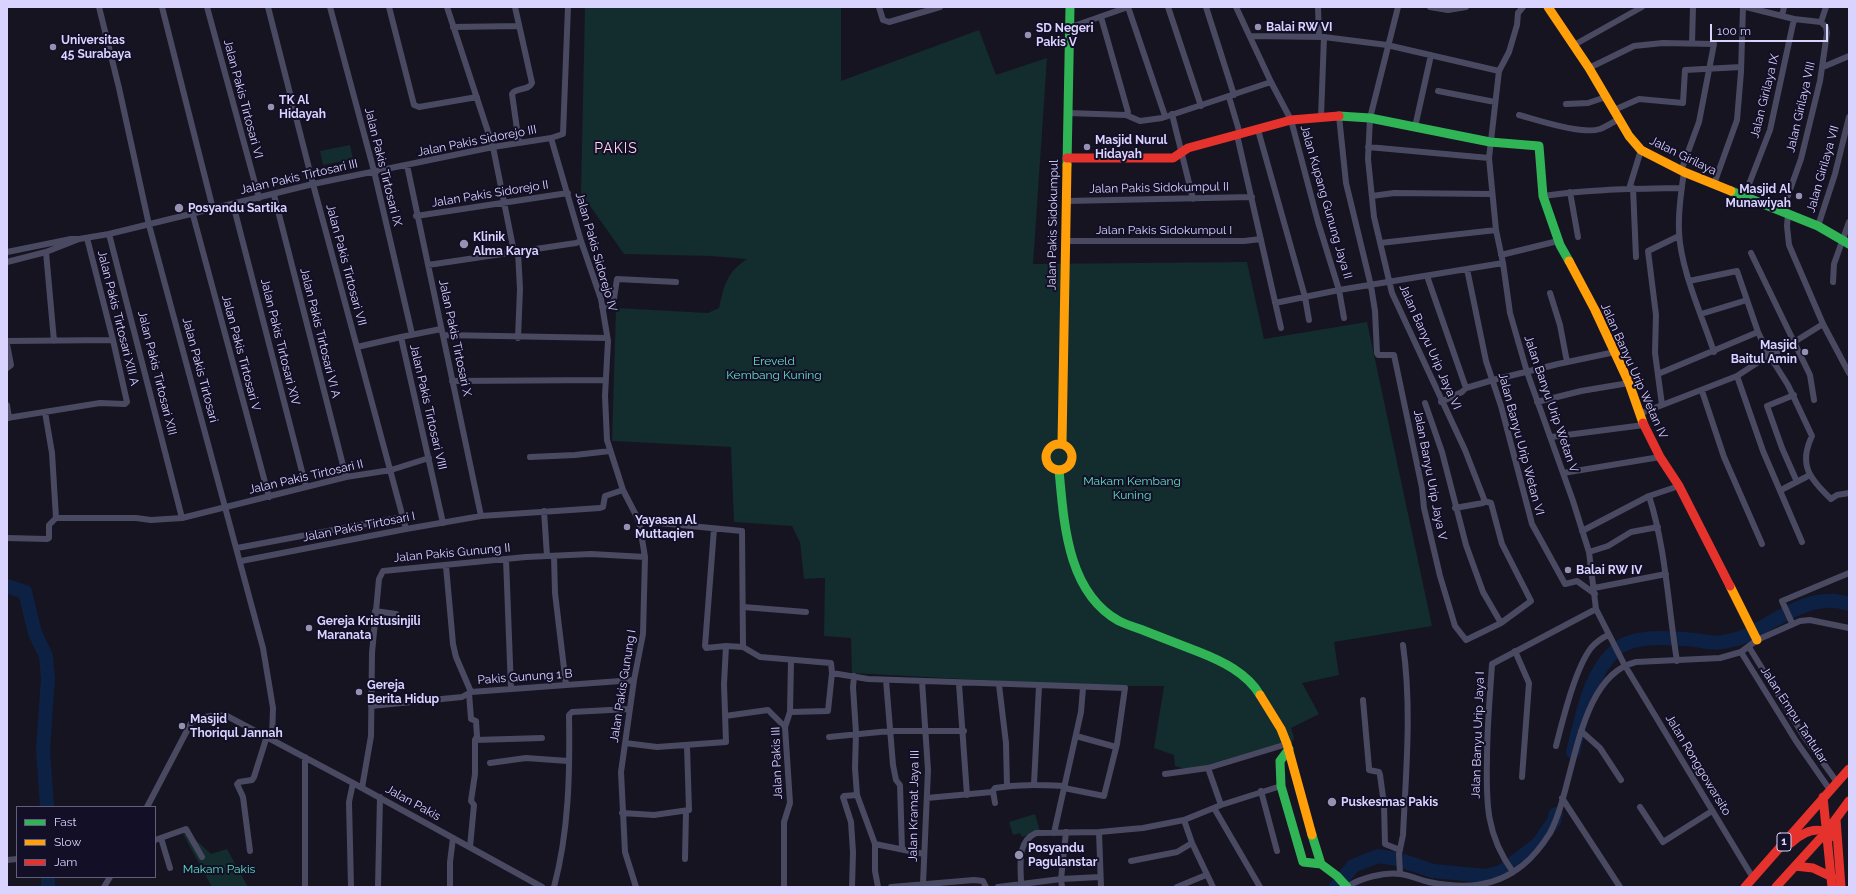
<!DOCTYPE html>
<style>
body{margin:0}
#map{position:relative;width:1856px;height:894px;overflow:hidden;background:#161421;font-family:Raleway,sans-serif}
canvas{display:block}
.frame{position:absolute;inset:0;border:8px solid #d9d4ff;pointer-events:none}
.legend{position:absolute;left:16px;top:806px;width:140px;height:72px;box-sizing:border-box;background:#130f26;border:1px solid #625e7d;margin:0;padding:5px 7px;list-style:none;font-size:12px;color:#d9d4ff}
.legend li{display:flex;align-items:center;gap:8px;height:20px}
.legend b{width:20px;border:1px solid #625e7d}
.scale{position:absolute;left:1710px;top:24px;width:118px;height:18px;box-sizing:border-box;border:2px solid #d9d4ff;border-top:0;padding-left:5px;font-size:12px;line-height:14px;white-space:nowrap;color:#d9d4ff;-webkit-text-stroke:3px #130f26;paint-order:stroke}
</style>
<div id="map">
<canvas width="1856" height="894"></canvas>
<div class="frame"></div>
<ul class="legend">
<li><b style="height:5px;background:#30b455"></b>Fast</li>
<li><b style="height:5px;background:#ff9f0a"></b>Slow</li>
<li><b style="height:5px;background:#e5322d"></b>Jam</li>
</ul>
<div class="scale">100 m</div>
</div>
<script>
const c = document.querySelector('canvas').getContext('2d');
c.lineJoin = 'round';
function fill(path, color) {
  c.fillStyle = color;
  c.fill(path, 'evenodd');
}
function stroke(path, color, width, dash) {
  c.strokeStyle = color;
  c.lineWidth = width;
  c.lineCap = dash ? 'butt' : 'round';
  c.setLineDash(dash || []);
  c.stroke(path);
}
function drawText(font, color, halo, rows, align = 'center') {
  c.font = font + ' Raleway,sans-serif';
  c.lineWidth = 4;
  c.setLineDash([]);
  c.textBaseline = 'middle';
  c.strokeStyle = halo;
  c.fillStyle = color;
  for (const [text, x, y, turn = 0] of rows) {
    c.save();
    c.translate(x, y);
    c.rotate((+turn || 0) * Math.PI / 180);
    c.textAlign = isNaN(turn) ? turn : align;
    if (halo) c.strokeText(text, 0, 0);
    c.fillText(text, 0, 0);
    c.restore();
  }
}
const green = new Path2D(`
 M585,7H841V81L979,30L996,75L1047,58L1033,264L1247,262L1264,339L1367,322L1432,626L1334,642L1339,675L1302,683L1319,714L1291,728L1294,738L1291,745L1242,759L1188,770L1175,766L1174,755L1154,748L1164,686H1091L852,673L851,638L824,636L825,578L804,579L800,542L792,526L734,522L731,447L612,441L616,308L708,313L719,308C724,285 727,272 747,259L711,256L624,254L581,193Z
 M350,145L353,159L323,165L320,151Z
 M1035,814L1040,831L1022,837L1020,833L1013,835L1009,822Z
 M187,832L211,854L227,849L248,887H212L183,834Z`);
const river = new Path2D(`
 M7,586L25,592L35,633L46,656L48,679L43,749L47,807
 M1573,752C1582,718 1588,675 1616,650C1633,634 1673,638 1695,640C1703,641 1714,644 1722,642C1729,641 1738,639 1745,636C1777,621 1811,591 1849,604
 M48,887V877
 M1336,887L1353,866L1378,856L1397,859L1433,871L1487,876L1501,872L1538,844L1554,821L1556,814`);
const street = new Path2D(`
 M99,7L119,88L149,225L263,648L273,708L272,739
 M162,7L213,209
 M207,7L259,198
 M268,7L313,184L406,529
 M330,7L374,171L412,334
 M389,7L414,105L419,107L477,97
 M447,7L493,147L514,252
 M515,7L532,83C529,91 516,87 512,94L519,143
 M879,7L883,20L889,22L940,7
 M1128,7L1165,116
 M1168,7L1201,106
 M1206,7L1234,95
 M1236,7L1271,82L1291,120L1318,222L1339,290L1344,318
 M1318,7L1319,37
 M1398,7L1370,118L1368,159L1374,217L1392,293L1465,450L1484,499L1483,503L1455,508
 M1430,7L1448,10L1466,7
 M1523,7L1518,13L1517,25L1509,52L1499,71L1489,158L1496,230L1503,263L1510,313L1527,372L1573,501L1589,552L1596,609L1624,664L1753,878
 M1746,7L1782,16
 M1101,17L1128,112L1126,115
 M1794,19L1821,22
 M453,27L518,26
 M1071,27L1128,7
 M1250,36L1324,37L1387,45L1499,71
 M1692,43L1693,7
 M1574,45L1642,7
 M1823,67L1849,56
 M1589,68L1634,46L1663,43L1714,44L1699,122L1681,171
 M1438,91L1495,102
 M1229,97L1240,134
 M1566,104L1588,103L1606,97
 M1614,110L1639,99L1683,103L1685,70L1741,67
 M1068,113L1126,115L1140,121L1162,118L1271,82
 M1172,114L1193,199
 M1519,115C1538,120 1582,135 1600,129C1606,127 1613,122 1619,119
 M1339,116L1346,183L1371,286L1375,311L1377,353L1378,355H1394L1422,488L1424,508L1440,576L1455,626L1466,640L1501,623L1531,601L1502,544L1491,503L1484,501
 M1321,117L1324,37
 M1415,127L1431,55
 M1258,130L1305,297L1309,320
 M1237,135L1281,328
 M551,138L581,241L601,299L608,341L605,396L607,440L623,490L639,521L645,557L643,634L634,680L621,772L625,852L636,887
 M1368,147L1489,158
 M407,165L481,516
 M1684,172C1681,192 1678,211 1679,231C1680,268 1702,316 1714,352
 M1714,184L1737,120L1741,72L1743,7
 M1633,188L1636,257
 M1629,189L1641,150
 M1570,192L1578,237
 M274,195L346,477
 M1372,196L1394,193L1491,194
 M1543,196C1589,189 1635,189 1682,188
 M1744,197L1770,130L1794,19L1782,16L1784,7
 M1067,201L1252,197
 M233,204L306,487
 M1782,212L1801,159L1820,81L1827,33L1826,27L1821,22L1826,7
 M1788,214L1787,226L1789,245L1823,324L1849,373
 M193,215L269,497
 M416,216L568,193
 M1818,226L1835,174L1849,117
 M109,234L182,518
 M1066,241H1244L1261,239
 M1380,243L1496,230
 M7,252L71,239H79L109,234L313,184L493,147L551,138L563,134L568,7
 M46,252L54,341
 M518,252L520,289L518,338
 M1751,253L1810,375L1814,400
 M1501,255L1558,241
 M7,262L46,252L79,239
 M428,265L576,243L581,241
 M1467,269L1486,361L1501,406L1532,524L1565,584L1577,581L1595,594
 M1427,276L1466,388
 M1689,281L1737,271L1758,332L1769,355L1788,385L1812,436C1798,465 1810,479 1831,499L1837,495L1849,493
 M1833,282L1834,264L1849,222
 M1550,293L1560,325L1567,362
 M1275,303L1339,290L1503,263
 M602,307L613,305L617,279L676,282
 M1701,314L1747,300
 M441,329L401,337L443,523
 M443,335L607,338
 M7,341L113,340
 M7,344L11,365L7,368
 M357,347L401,337
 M1658,374L1758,332
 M1737,376L1763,451L1802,542
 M452,381L606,380
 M1702,391L1724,457L1762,544
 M1794,395L1767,406L1782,448L1797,482
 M1441,402L1462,392L1466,388L1493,380L1558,364L1615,352
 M1537,402L1581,391L1629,383
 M1425,403L1442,452L1466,545L1483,592L1501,623
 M7,405L9,418
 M1662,405L1655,353L1656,315L1648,251L1679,236
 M1639,414L1737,376L1769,355L1783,349L1823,324
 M7,418L100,403L125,404L127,402L113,340L87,238
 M1551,437L1644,425
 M530,457L575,455L610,451
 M1563,473L1660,457
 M1781,490L1810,475
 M1649,496C1666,549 1668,606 1677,661
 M544,511L547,556
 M56,518H136L151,520L182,518L346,477L391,470L429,458
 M639,521L742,531L743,647
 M714,529L705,646L706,648L726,646L743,647L760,657L831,663L832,673L868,679L1125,688L1117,744L1104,796L1064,788
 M1582,531L1649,496L1679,486
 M7,538L47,539L49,538V525L56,518L52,453L45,412
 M237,548L403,517
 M1589,552L1608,546L1631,532L1658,527
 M554,556L555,593L566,685
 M506,559L511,689
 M241,561L406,529L481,516L600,508L603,507L605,496L623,490
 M446,566L453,644L456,657L471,692
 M1594,588L1666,574
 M743,607L806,612
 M375,611L396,614
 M1792,623L1782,601L1849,573
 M1749,647L1803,735L1837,782
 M1515,651L1529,683L1522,777
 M1741,652L1796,741L1830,790
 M854,676L853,687L856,733L855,768L857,795L875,844V871L878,887
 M886,680L893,765L896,780L900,785L902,849
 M922,681L928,770L923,884
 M959,684L967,795
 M999,685L1006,743L1007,786
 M469,693L471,719L476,721L477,736L475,740V774L471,801L474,805L470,847
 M1363,700L1369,768V770L1379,772L1380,775L1384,804L1385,844L1400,850
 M371,706L462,697L471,692L634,680
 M790,712L828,711L832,673
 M725,716L768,710L785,727
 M1581,731L1600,748L1621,780
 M1076,736L1116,747
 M829,737L890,731H964
 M475,740L542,738
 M625,743L657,747L726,742L724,684L726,646
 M1556,746C1563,719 1575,669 1591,648C1596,642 1602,638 1608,635
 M490,763L526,758L568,761
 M1208,768L1221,805
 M1165,774L1208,768L1287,744
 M1034,784L1039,686
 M362,788L371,736L372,653L379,579L383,571L526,557L591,554L645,557
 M993,791L995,803
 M1261,791L1277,851
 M927,798L992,792L995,788C1019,784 1041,785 1065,786
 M1562,798L1620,887
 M147,807L191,723C199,717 216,714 227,716L353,783L542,887
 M1640,807L1663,842L1712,811
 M1214,808L1260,887
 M622,813L654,815L689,810L687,746
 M1184,820L1192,843L1213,887
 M1099,832L1101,887
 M1054,833L1081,712L1083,688
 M161,838L170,868
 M155,840L186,829L202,857
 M875,844L924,854
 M250,851L243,797L237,784L239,782L252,780L254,777L267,736
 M685,859L686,811
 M7,860L17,859
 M1131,861L1177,852L1192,843
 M1513,872C1486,835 1486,803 1487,758C1487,727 1490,695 1492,664L1596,609
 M1400,874L1399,854L1403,835C1406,771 1412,708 1403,645
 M1021,883C1021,866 1016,842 1036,833L1099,832L1143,828L1184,820L1221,805L1281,786
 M1348,886C1362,878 1383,872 1400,874C1410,875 1419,880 1429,882C1463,889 1495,888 1523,865C1533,857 1543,844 1550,833C1575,787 1576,676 1636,662L1720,658L1741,652L1757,640L1800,621L1810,620L1849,628
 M104,887L110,877
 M305,887V757
 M351,887L349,802L353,783
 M378,887L380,797
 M450,887V862L453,838
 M554,887C569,831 570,772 569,715L572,712L629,709
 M784,887V822L790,803L785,727L790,712L791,661
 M852,887L853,852L851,822L843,797L844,796L857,795
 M891,887L974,880L983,881L986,887
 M998,887L1061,879L1100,877
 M1062,887L1061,879L1066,832
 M1177,887L1206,875`);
const fast = new Path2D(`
 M1339,116L1370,118L1490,142L1539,146L1543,196L1560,245L1569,261
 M1067,165L1070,7
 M1731,191L1818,226L1849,244
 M1059,470C1064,523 1067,592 1119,621C1127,625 1137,628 1145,631C1163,638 1181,645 1199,652C1222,661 1247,673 1260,695
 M1289,749L1280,761L1281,786L1303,862L1321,864
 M1312,835L1321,864L1337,876L1347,887`);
const slow = new Path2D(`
 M1548,7L1589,68L1629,136L1641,150L1684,172L1731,191
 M1569,261L1595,310L1629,383L1643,423
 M1062,443L1067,165
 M1046 457a13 13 0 1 1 26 0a13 13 0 1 1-26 0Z
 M1730,586L1757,640
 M1260,695L1281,729L1287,744L1312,835`);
const jam = new Path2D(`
 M1067,158H1173L1188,148L1291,120L1339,116
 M1643,423L1660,457L1679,486L1730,586
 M1823,797L1832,887
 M1836,819L1841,887
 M1791,843C1805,830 1822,824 1837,839
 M1795,866L1813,868L1832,877
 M1745,887L1849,769
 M1776,887L1827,831L1849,801`);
const markers = [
 [1258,27,4,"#9591b1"],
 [1028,35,4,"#9591b1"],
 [53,47,4,"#9591b1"],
 [271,107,4,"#9591b1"],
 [1087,147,4,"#9591b1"],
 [1799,196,4,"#9591b1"],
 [179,208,5,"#9591b1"],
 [464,244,5,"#9591b1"],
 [1805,352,4,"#9591b1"],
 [627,527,4,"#9591b1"],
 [1568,570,4,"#9591b1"],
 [309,628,4,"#9591b1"],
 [359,692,4,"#9591b1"],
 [182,726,4,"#9591b1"],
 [1332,802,5,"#9591b1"],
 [1019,855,5,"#9591b1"]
];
const shields = [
 [1784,842,14]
];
const shieldNames = [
 ["1",1784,842]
];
const poiNames = [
 ["Balai RW VI",1266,27],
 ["SD Negeri",1036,28],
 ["Pakis V",1036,42],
 ["Universitas",61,40],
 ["45 Surabaya",61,54],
 ["TK Al",279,100],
 ["Hidayah",279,114],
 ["Masjid Nurul",1095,140],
 ["Hidayah",1095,154],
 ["Masjid Al",1791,189,"right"],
 ["Munawiyah",1791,203,"right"],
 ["Posyandu Sartika",188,208],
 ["Klinik",473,237],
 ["Alma Karya",473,251],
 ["Masjid",1797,345,"right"],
 ["Baitul Amin",1797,359,"right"],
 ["Yayasan Al",635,520],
 ["Muttaqien",635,534],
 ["Balai RW IV",1576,570],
 ["Gereja Kristusinjili",317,621],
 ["Maranata",317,635],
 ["Gereja",367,685],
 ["Berita Hidup",367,699],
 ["Masjid",190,719],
 ["Thoriqul Jannah",190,733],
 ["Puskesmas Pakis",1341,802],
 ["Posyandu",1028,848],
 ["Pagulanstar",1028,862]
];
const streetNames = [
 ["Jalan Girilaya IX",1765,96,-76],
 ["Jalan Pakis Tirtosari VI",243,99,75],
 ["Jalan Girilaya VIII",1801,107,-77],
 ["Jalan Pakis Sidorejo III",477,141,-11],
 ["Jalan Girilaya",1683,156,26],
 ["Jalan Pakis Tirtosari IX",383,167,76],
 ["Jalan Girilaya VII",1823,169,-74],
 ["Jalan Pakis Tirtosari III",299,177,-13],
 ["Jalan Pakis Sidokumpul II",1159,188,-1],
 ["Jalan Pakis Sidorejo II",490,194,-9],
 ["Jalan Kupang Gunung Jaya II",1326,202,74],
 ["Jalan Pakis Sidokumpul",1053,225,-89],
 ["Jalan Pakis Sidokumpul I",1164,230],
 ["Jalan Pakis Sidorejo IV",596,252,74],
 ["Jalan Pakis Tirtosari VII",346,265,75],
 ["Jalan Pakis Tirtosari XIII A",118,318,76],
 ["Jalan Pakis Tirtosari VI A",320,333,76],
 ["Jalan Pakis Tirtosari X",455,338,78],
 ["Jalan Pakis Tirtosari XIV",280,342,76],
 ["Jalan Banyu Urip Jaya VI",1430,347,66],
 ["Jalan Pakis Tirtosari V",241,353,75],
 ["Jalan Pakis Tirtosari",200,370,75],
 ["Jalan Banyu Urip Wetan IV",1634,371,66],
 ["Jalan Pakis Tirtosari XIII",157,373,76],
 ["Jalan Banyu Urip Wetan V",1551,404,71],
 ["Jalan Pakis Tirtosari VIII",428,407,77],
 ["Jalan Banyu Urip Wetan VI",1521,444,75],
 ["Jalan Banyu Urip Jaya V",1430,475,79],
 ["Jalan Pakis Tirtosari II",306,477,-13],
 ["Jalan Pakis Tirtosari I",359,527,-11],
 ["Jalan Pakis Gunung II",452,553,-5],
 ["Pakis Gunung 1 B",525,677,-4],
 ["Jalan Pakis Gunung I",623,686,-81],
 ["Jalan Empu Tantular",1794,715,57],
 ["Jalan Banyu Urip Jaya I",1478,735,-88],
 ["Jalan Pakis III",777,763,-92],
 ["Jalan Ronggowarsito",1698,765,59],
 ["Jalan Pakis",413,803,29],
 ["Jalan Kramat Jaya III",914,806,-89]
];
const parkNames = [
 ["Ereveld",774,361],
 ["Kembang Kuning",774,375],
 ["Makam Kembang",1132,481],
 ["Kuning",1132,495],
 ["Makam Pakis",219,869]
];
const quarterNames = [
 ["PAKIS",616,149]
];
fill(green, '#132c2d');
stroke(river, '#0d2144', 14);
stroke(street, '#4a4962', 6);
stroke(fast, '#30b455', 9);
stroke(slow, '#ff9f0a', 9);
stroke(jam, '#e5322d', 9);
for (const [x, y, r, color] of markers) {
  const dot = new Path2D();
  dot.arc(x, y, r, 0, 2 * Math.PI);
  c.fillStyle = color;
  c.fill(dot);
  stroke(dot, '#130f26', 1.5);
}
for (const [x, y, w] of shields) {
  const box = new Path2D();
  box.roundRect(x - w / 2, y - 9, w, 18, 3);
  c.fillStyle = '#130f26';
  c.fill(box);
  stroke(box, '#d9d4ff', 1);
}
drawText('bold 11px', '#d9d4ff', null, shieldNames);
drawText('bold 12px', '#d9d4ff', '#130f26', poiNames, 'left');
drawText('12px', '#d9d4ff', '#130f26', streetNames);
drawText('12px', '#5fe0c0', '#130f26', parkNames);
c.letterSpacing = '1px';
drawText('14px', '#ffd6f0', '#130f26', quarterNames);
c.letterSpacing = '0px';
</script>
